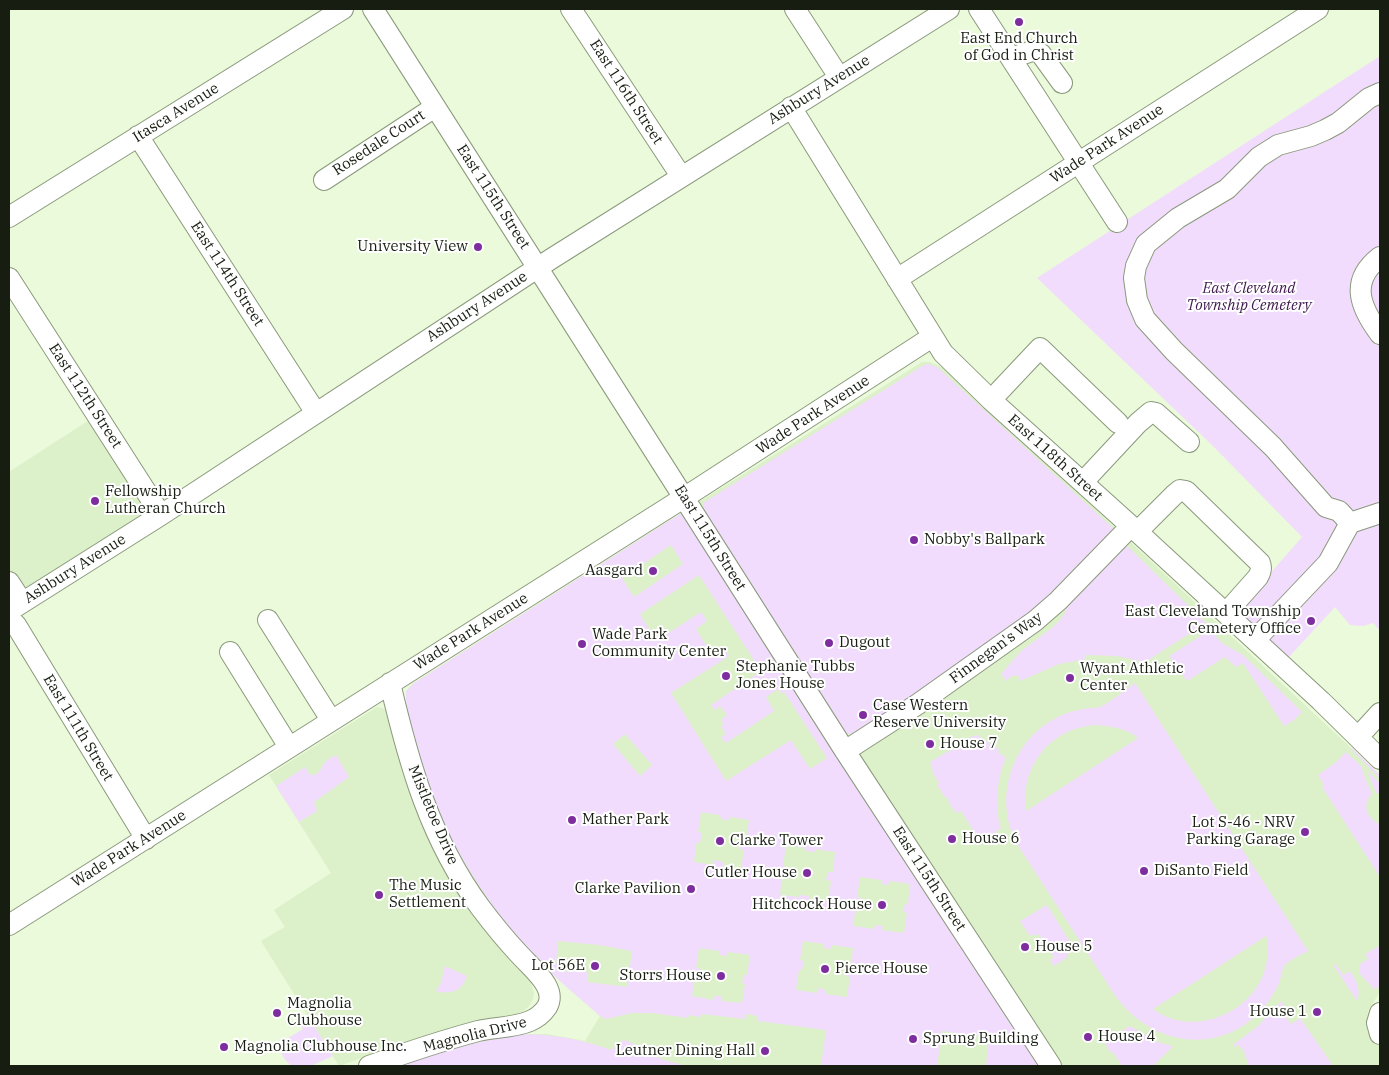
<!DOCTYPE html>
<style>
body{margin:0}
#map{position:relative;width:1389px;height:1075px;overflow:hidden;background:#eafada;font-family:"IBM Plex Serif",serif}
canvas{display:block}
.frame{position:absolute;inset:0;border:10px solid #171d11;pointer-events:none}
</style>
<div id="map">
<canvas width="1389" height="1075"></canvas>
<div class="frame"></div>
</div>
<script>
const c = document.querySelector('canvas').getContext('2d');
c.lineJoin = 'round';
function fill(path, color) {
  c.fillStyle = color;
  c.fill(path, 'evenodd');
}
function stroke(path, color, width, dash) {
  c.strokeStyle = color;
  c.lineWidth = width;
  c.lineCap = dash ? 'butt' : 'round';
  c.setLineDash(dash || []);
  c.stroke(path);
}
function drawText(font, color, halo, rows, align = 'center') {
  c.font = font + ' "IBM Plex Serif",serif';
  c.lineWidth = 4;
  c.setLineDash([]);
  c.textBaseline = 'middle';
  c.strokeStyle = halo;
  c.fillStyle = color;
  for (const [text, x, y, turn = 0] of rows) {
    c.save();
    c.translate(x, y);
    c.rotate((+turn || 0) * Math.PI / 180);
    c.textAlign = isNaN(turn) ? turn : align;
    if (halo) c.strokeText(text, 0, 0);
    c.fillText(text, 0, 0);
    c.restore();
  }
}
const built = new Path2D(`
 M922,362H930L945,369L1380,775V992L1368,1011L1367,1024L1368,1032L1380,1047V1066H397L483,1040L516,1034H547L585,1041L600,1016L547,969L491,905L471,876L410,722L406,691L414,683L683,512Z
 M97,415L161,515L9,611V472Z
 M377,707L385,709L389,717L397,752L420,817L466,904L492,939L530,981L534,993L533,999L530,1005L525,1010L515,1015L471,1022L400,1044L339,1066L261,941L285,927L274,910L331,873L269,775Z`);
const green = new Path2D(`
 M1380,56V631L1373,623L1363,626L1350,625L1335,607L1288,658L1238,610L1302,537L1213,446L1037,278Z
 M928,364L937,367L1115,530L1082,571L992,646L852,735L842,732L703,512V503L924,365Z
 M683,512L1041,1066H986L989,1037L942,1031L937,1066H821L826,1030L758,1021V1016L746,1014L745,1019L702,1014L701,1017L689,1015L688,1018L652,1013H632L606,1019L600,1016C582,1000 563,985 546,968C490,911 449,847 423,772C415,748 405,717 406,691L414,683ZM671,545L683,564L634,597L622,578ZM699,575L761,671L711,705L715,710L720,706L727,715L721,720L724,724L721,726L726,734L721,737L726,743L774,711L766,697L778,689L781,693L784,692L827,758L810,769L791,740L726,781L671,693L729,656L723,648L712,655L696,629L707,621L701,612L656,641L640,614ZM625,734L652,765L640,776L613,744ZM701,812L719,815L723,820H729L730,817L749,820L746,839L741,838L739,849L744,850L741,869L724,867V862L714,860L713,865L694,862L696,843H700L702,833L698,832ZM786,845L806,848V851L815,852V849L835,852L833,872H828L826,880L831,881L828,901L809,899V896L800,895L799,897L780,895L782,874H787V867L783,866ZM860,877L881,880V884L888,885L890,881L910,884L908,904H905L903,912L907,913L904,933L882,930L883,926L875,925L874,929L853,926L856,906H859L861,898L857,897ZM558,941L599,945L632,951L627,987L587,982V972L574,970L569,973L556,963ZM803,941L824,944V948L831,949L832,945L853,948L851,967H847L846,976L850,977L847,997L825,994L826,990L818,988L817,993L796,990L799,970H802L804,961L800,960ZM699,948L720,951V955L727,956L728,952L750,955L747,975H744L742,983L745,984L742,1003L722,1001V996H714L713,1000L692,996L695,977H698L700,968H696Z
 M1124,543L1206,623L1145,662L1116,656L1086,655V659L1059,664L1020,681L1018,675L1012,676L1006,681L1001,674L1021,651L1052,628L1060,620L1066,611L1064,607Z
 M1210,630L1222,643L1243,655L1302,712L1294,720L1284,726L1243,663L1236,667L1225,657L1187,681L1169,656Z
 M1135,683L1308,951C1301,955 1291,959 1285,965C1282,969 1281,978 1279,983C1275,993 1269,1001 1262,1009C1219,1058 1149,1045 1114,994L1017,844C993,799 1011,741 1056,718C1066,712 1078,710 1089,708C1093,708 1097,708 1100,707C1113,701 1124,690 1135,683ZM1094,725C1110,726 1127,728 1138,738L1026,811C1020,776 1041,740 1075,729C1081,727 1088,726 1094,725ZM1266,936C1269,943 1268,951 1267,959C1262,1009 1195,1041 1153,1009Z
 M977,735L999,749L998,752L1006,758C997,775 994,810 1001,828L977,846L973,841L978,838L961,811L956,813L949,803L948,798L944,796L937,785L939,783L934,775L930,762L947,752L953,750C959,741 968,738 977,735Z
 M1350,748H1352L1380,775V779Z
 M1346,752L1362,767L1363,773L1372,794C1361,805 1367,819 1380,824V877L1322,787L1324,785L1318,775L1335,763Z
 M336,755L349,777L314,802L317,811L299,822L276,786L305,767L310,775C320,775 320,769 325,762C328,759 332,757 336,755Z
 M1367,771L1380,783V793H1376Z
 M1047,905L1075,950L1066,955L1068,957L1054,966L1050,960L1054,957L1039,934L1035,936L1034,934L1030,936L1020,921Z
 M1379,946L1380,985L1375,990L1360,974L1359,965L1368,959L1365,954Z
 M1336,964L1343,975L1350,971C1357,981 1361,990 1357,1001L1334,966Z
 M445,966L467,976C462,991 451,995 436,991L441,983Z
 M1281,1001L1287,1011L1285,1015L1291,1024L1300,1018L1333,1066H1249L1243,1049H1241L1239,1045L1233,1047V1045L1258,1026Z
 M309,1018L333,1056L311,1066H292L286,1061L276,1045L303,1029L299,1023Z
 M1130,1026L1160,1043L1173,1046L1153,1066H1122L1113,1052L1111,1053L1104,1042Z
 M516,1034C552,1034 577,1038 611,1050L623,1040C634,1042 639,1048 649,1053C661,1060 675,1063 688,1066H397L453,1048Z`);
const minor = new Path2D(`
 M373,9L845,751L1051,1066
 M571,9L681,176
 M795,9L839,77
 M979,9L1117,222
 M1011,58L1035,50L1041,54L1062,83
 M791,107L943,353L991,400L1131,526L1321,701L1380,759
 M138,136L316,413
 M324,180L435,107
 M9,217L343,9
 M1380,257C1349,281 1360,307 1380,334
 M9,278L161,515
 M897,279L1318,9
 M991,400L1040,348L1118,423
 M1083,482L1138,423L1151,412L1156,413L1189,442
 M1350,523L1339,511L1326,507L1273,447L1174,351L1145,319L1137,300L1134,278L1136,266L1146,244L1178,218L1227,189L1259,157L1278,145L1311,136L1325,130L1338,123L1369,98L1380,93
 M1137,532L1174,495L1180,490L1186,491L1260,563C1262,568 1261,572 1258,577L1226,613
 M9,582L22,602
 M9,611L161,515L551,259L949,9
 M9,618L16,625L146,839
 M268,620L331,720
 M1255,640L1328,563L1350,523L1380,513
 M230,652L289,747
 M1358,737L1380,713
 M845,751L918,704L1035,621L1058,601L1131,526
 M9,925L696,490L932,337
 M1380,1013L1377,1023L1380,1034
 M369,1066C405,1053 441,1041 478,1031C494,1027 514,1028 530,1021C537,1018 543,1013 547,1007C551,1000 550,992 546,985C540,974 528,964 519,954C505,939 492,923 480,907C430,839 409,764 390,683`);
const markers = [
 [1019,22,5,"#7e2d9e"],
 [478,247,5,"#7e2d9e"],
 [95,501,5,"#7e2d9e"],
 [914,540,5,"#7e2d9e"],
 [653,571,5,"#7e2d9e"],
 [1311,621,5,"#7e2d9e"],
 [829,643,5,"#7e2d9e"],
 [582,644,5,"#7e2d9e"],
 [726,676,5,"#7e2d9e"],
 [1070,678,5,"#7e2d9e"],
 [863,715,5,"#7e2d9e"],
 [930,744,5,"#7e2d9e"],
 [572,820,5,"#7e2d9e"],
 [1305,832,5,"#7e2d9e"],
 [952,839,5,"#7e2d9e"],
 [720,841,5,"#7e2d9e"],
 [1144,871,5,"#7e2d9e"],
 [807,873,5,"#7e2d9e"],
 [691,889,5,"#7e2d9e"],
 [379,895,5,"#7e2d9e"],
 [882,905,5,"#7e2d9e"],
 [1025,947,5,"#7e2d9e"],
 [595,966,5,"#7e2d9e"],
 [825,969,5,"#7e2d9e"],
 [721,976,5,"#7e2d9e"],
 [1317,1012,5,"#7e2d9e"],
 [277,1013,5,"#7e2d9e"],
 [1088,1037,5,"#7e2d9e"],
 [913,1039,5,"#7e2d9e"],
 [224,1047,5,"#7e2d9e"],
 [765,1051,5,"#7e2d9e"]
];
const poiNames = [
 ["East End Church",1019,39,"center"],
 ["of God in Christ",1019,56,"center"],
 ["University View",468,247,"right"],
 ["Fellowship",105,492],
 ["Lutheran Church",105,509],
 ["Nobby's Ballpark",924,540],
 ["Aasgard",643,571,"right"],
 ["East Cleveland Township",1301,612,"right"],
 ["Cemetery Office",1301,629,"right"],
 ["Wade Park",592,635],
 ["Community Center",592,652],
 ["Dugout",839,643],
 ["Stephanie Tubbs",736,667],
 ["Jones House",736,684],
 ["Wyant Athletic",1080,669],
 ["Center",1080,686],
 ["Case Western",873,706],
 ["Reserve University",873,723],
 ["House 7",940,744],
 ["Mather Park",582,820],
 ["Lot S-46 - NRV",1295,823,"right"],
 ["Parking Garage",1295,840,"right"],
 ["House 6",962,839],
 ["Clarke Tower",730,841],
 ["DiSanto Field",1154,871],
 ["Cutler House",797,873,"right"],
 ["The Music",389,886],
 ["Settlement",389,903],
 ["Clarke Pavilion",681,889,"right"],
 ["Hitchcock House",872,905,"right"],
 ["House 5",1035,947],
 ["Lot 56E",585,966,"right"],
 ["Pierce House",835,969],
 ["Storrs House",711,976,"right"],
 ["Magnolia",287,1004],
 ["Clubhouse",287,1021],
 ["House 1",1307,1012,"right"],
 ["House 4",1098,1037],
 ["Sprung Building",923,1039],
 ["Magnolia Clubhouse Inc.",234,1047],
 ["Leutner Dining Hall",755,1051,"right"]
];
const streetNames = [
 ["Ashbury Avenue",819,90,-32],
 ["East 116th Street",626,92,57],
 ["Itasca Avenue",176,113,-32],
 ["Rosedale Court",379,143,-33],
 ["Wade Park Avenue",1107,144,-33],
 ["East 115th Street",493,197,57],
 ["East 114th Street",227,274,57],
 ["Ashbury Avenue",477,307,-33],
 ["East 112th Street",85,396,57],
 ["Wade Park Avenue",813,415,-33],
 ["East 118th Street",1055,458,42],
 ["East 115th Street",710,538,58],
 ["Ashbury Avenue",75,569,-32],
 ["Wade Park Avenue",471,632,-32],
 ["Finnegan's Way",996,648,-36],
 ["East 111th Street",78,728,59],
 ["Mistletoe Drive",433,815,67],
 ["Wade Park Avenue",129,849,-32],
 ["East 115th Street",929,879,57],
 ["Magnolia Drive",475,1035,-14]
];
const parkNames = [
 ["East Cleveland",1249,289],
 ["Township Cemetery",1249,306]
];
fill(built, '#dcf0ca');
fill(green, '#f2dcfd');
stroke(minor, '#8a997c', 22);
stroke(minor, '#fff', 20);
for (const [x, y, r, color] of markers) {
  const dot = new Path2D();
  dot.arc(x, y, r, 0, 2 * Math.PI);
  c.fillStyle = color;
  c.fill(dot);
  stroke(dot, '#fff', 2);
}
drawText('15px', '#171d11', '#fff', poiNames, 'left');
drawText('15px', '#171d11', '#fff', streetNames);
drawText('italic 15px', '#3f1a4e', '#fff', parkNames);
</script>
